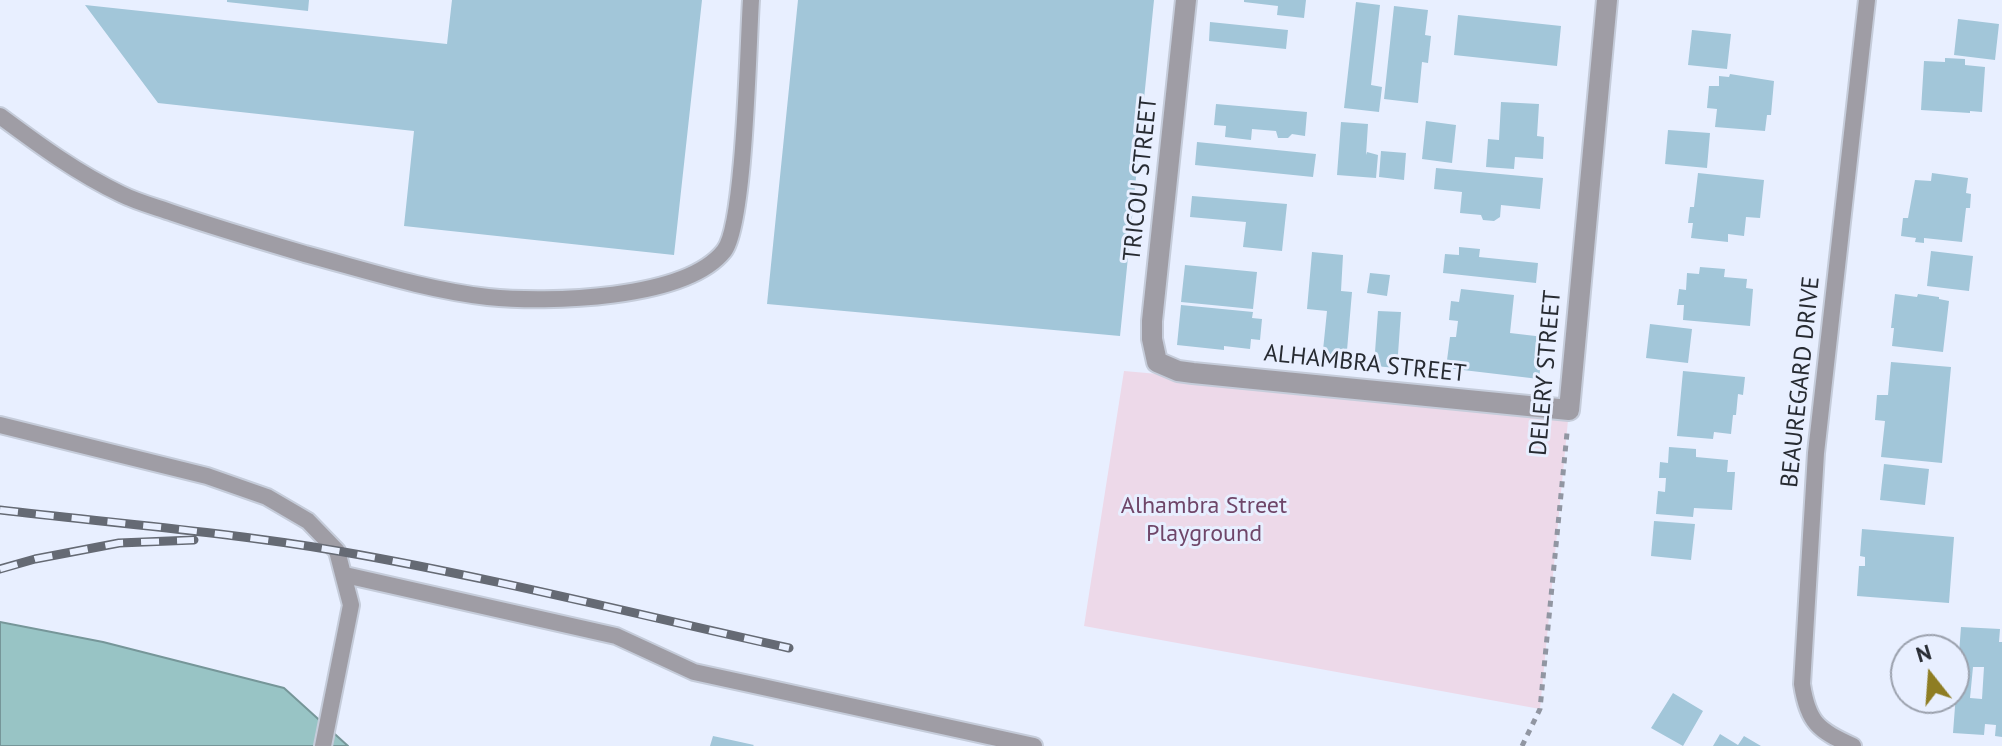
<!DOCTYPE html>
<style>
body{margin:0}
#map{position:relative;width:2002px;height:746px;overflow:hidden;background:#e8efff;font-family:"PT Sans",sans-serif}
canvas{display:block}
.north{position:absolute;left:1890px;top:634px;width:80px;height:80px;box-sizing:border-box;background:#e8efff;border:2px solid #9ba1ad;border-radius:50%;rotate:343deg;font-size:22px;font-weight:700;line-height:32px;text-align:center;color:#272b32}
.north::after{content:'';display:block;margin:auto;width:28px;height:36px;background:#8e7d23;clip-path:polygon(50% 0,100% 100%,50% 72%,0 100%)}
</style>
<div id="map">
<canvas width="2002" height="746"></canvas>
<div class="north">N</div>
</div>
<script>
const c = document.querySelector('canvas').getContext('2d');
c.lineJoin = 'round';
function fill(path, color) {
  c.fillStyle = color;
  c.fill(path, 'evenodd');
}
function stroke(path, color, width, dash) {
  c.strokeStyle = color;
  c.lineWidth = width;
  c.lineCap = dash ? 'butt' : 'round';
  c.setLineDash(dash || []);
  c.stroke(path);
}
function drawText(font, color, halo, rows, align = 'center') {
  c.font = font + ' "PT Sans",sans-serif';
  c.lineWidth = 6;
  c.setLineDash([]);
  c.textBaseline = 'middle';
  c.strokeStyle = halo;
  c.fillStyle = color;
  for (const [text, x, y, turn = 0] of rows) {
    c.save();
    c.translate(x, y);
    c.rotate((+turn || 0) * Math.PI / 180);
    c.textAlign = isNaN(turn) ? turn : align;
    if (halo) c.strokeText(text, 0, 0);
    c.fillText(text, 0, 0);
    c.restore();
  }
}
const green = new Path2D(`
 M1124,371L1569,410L1540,709L1084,626Z`);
const water = new Path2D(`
 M0,622L103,642L284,688L348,746H0Z`);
const building = new Path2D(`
 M227,0H309L308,11L227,2Z
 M452,0H702L674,255L404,226L414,131L158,103L85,5L447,44Z
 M798,0H1154L1120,336L767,304Z
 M1244,0H1306L1304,18L1277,15L1278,6L1244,2Z
 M1356,2L1380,5L1371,85L1382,87L1379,112L1344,108Z
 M1394,6L1428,10L1425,35L1431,36L1428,63L1422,62L1418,103L1384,99Z
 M1458,15L1561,26L1557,66L1454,55Z
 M1958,19L1999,24L1995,60L1954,55Z
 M1210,22L1288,30L1286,49L1209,41Z
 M1692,30L1731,34L1727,69L1688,65Z
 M1945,58L1965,59V65L1985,67L1982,112L1970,111V113L1921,110L1924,61L1945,62Z
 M1730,74L1774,81L1771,115H1767L1765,131L1715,127L1717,109L1707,108L1709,86H1719V76L1729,77Z
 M1501,102L1539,104L1537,136L1544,137L1543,159L1515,157L1514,169L1486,167L1488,139L1499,140Z
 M1216,104L1307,112L1305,136L1292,134L1288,138H1278L1276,131L1252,129L1251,140L1225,137L1226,126L1214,125Z
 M1426,121L1456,125L1452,163L1422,159Z
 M1341,122L1368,124L1366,155L1367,152L1378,155L1376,178L1337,175Z
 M1668,130L1710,133L1707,168L1665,164Z
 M1197,142L1316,154L1313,177L1195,165Z
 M1381,151L1406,153L1404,180L1379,177Z
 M1436,168L1543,178L1540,209L1501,205L1500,217L1494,221L1483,220L1481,215L1460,213L1462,192L1434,189Z
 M1698,173L1764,180L1760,218L1746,217L1744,236L1728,234V242L1691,238L1693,223H1688L1690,207H1694Z
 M1932,173L1968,178L1966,193L1971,194L1970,208H1966L1962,242L1924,238V243L1915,242L1916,238L1901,236L1903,218H1908L1915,180L1931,181Z
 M1192,196L1287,204L1282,251L1243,247L1246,222L1190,217Z
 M1459,247L1480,249L1479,257L1538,263L1536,283L1443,273L1445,254L1459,255Z
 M1931,251L1973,256L1969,291L1927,286Z
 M1312,252L1343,255L1341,291L1352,292L1346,362L1322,360L1327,311L1307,309Z
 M1185,265L1257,272L1253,309L1181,302Z
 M1700,267L1725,269L1724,277L1747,279L1746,288L1753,289L1750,326L1683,320L1684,305H1677L1679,289L1686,290L1687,273L1699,274Z
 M1370,273L1390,275L1387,296L1367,293Z
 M1461,289L1514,295L1510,333L1544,337L1539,379L1446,368L1450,337H1456L1458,321L1449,320L1451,301L1459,302Z
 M1895,294L1917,297L1918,294L1939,297V299L1949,301L1943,352L1892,346L1894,328H1891Z
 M1181,305L1253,312L1252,318L1262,319L1260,340L1251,339L1250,349L1224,346V350L1177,345Z
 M1378,311L1401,312L1397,368L1374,366Z
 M1650,324L1692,329L1688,363L1646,358Z
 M1891,362L1951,367L1942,463L1881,457L1885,421L1875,420L1877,395H1888Z
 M1683,371L1745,377L1743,395L1738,394L1736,415H1733L1731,434L1714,432L1713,439L1677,436Z
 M1669,447L1696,449V457L1728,460L1727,472H1735L1732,510L1694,508L1693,517L1656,514L1658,491L1665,492L1666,478H1659L1660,462L1668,463Z
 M1884,464L1929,469L1925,505L1880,500Z
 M1654,521L1695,524L1691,560L1651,556Z
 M1862,529L1954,537L1949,603L1857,596L1859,566H1865V557L1860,556Z
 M1961,627L2000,629L1999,642H2002V737L1995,736L1996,725L1985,724L1984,735L1953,733ZM1973,667H1984L1982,699L1970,698Z
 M1673,693L1703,711L1683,746L1651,728Z
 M1720,734L1738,745L1744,736L1761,746H1713Z
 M713,736L754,745L753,746H710Z`);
const path = new Path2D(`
 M1522,746L1540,709L1567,433`);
const lane = new Path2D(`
 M0,116C39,145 77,173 121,194C137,202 156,207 173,213C217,228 261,241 305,254C365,270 426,290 488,297C547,303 685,300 724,251C745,225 748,44 751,0
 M0,425L207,476L267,497L308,521L337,551L351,605L323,746
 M345,575L616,636L694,672L1034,746
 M1853,746C1818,730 1808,723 1802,684L1816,453L1867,0`);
const street = new Path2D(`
 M1186,0L1152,321V339L1157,362L1178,371L1193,373L1569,410L1607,0`);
const rail = new Path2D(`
 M0,510C113,523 226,532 338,551C489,577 639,615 789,648
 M0,569L35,559L119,543L194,540`);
const streetNames = [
 ["TRICOU STREET",1141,179,-84],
 ["ALHAMBRA STREET",1365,364,6],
 ["DELERY STREET",1546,373,-85],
 ["BEAUREGARD DRIVE",1801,382,-84]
];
const parkNames = [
 ["Alhambra Street",1204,506],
 ["Playground",1204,534]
];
fill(green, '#edd9e9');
fill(water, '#98c4c5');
stroke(water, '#769699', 2);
fill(building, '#a2c6d9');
stroke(lane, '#c5ccda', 20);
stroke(street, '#c5ccda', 24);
stroke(path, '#9196a2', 5, [6, 6]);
stroke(lane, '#9f9da5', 16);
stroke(street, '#9f9da5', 20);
stroke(rail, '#656a74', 9);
stroke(rail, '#e8efff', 6, [18]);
drawText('24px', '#272b32', '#e8efff', streetNames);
drawText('24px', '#6f4669', '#e8efff', parkNames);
</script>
